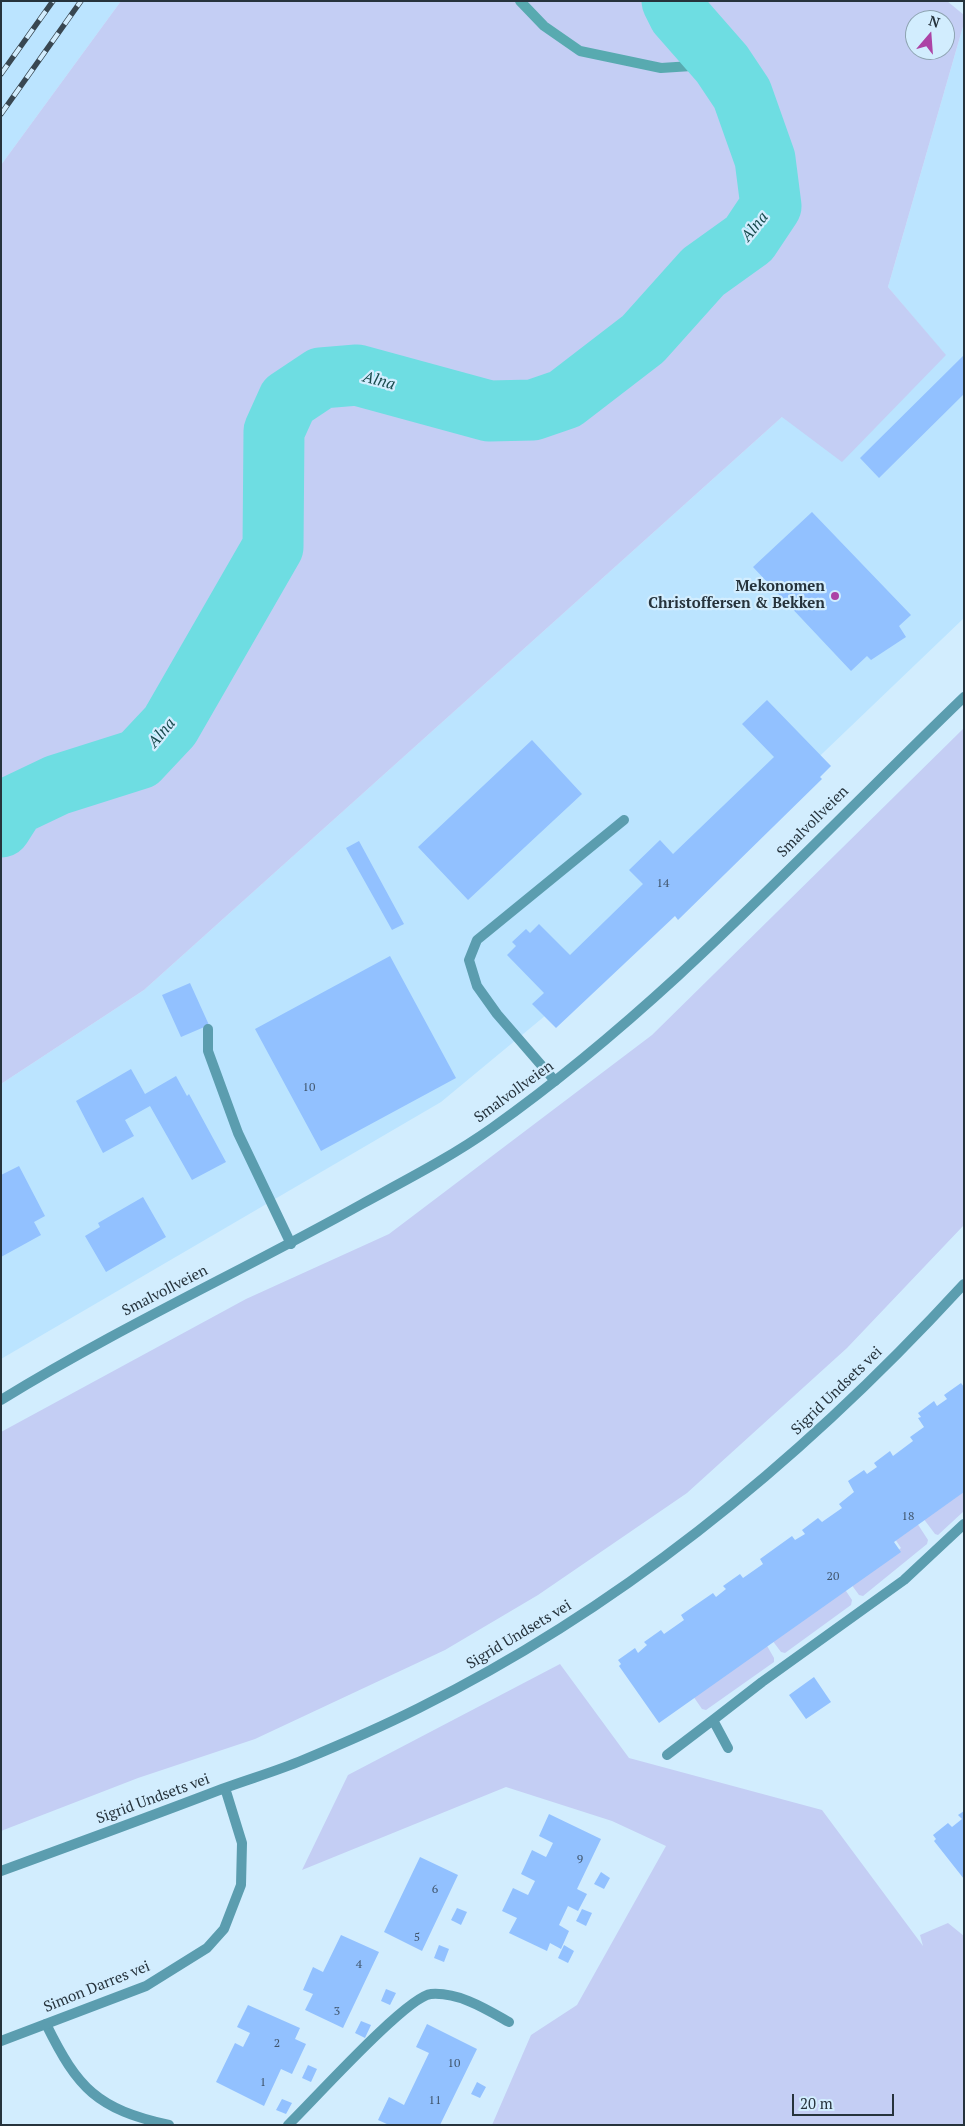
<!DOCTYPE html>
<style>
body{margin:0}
#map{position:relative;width:965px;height:2126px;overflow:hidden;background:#d2edfe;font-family:"PT Serif",serif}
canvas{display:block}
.frame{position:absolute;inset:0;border:2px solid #26333c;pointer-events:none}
.north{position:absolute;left:905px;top:10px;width:50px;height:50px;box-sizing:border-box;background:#d2edfe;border:1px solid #8da3b0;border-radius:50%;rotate:18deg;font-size:14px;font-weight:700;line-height:20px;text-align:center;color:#26333c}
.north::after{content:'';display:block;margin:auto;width:18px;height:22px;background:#ac43a5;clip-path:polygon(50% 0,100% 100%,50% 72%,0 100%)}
.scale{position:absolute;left:792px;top:2094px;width:102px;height:22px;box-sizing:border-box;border:2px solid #26333c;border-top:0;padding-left:6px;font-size:15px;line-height:18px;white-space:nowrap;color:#26333c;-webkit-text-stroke:4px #d2edfe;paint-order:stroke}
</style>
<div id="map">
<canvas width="965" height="2126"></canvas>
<div class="frame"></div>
<div class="north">N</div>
<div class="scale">20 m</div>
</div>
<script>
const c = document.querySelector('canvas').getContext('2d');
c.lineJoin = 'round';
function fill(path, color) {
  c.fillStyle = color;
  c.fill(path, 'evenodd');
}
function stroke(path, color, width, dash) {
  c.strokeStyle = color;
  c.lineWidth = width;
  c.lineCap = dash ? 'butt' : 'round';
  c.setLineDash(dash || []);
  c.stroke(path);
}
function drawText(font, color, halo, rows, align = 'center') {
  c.font = font + ' "PT Serif",serif';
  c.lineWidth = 4.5;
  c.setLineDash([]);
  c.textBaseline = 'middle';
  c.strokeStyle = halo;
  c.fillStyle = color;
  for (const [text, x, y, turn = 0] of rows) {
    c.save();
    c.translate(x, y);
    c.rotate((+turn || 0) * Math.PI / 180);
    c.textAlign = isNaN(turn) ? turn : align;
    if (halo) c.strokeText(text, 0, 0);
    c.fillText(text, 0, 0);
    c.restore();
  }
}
const built = new Path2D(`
 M1,1H121L1,165Z
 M964,23V618L569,996L441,1102L1,1359V1084L144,990L782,417L945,355L888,287Z`);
const green = new Path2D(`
 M121,1H947L964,15V23L888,287L946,355L842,462L782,417L144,990L1,1084V165ZM915,20H945V50H915Z
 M964,728V1225L847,1348L687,1493L538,1595L445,1650L255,1739L138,1778L1,1831V1432L246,1299L389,1234L652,1035Z
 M964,1489V1511L938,1535L935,1534L923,1518Z
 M917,1523L928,1540L927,1544L863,1596L859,1595L851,1584L901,1548L895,1539Z
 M844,1588L852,1600L851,1605L785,1653L781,1652L772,1640Z
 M766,1644L774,1658V1662L706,1710L702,1709L693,1696Z
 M560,1664L629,1758L822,1810L923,1946L920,1935L948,1923L964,1936V2125H492L531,2035L577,2005L666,1846L612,1821L506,1787L302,1870L348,1775Z`);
const stream = new Path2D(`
 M520,1L544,26L580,51L661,68L722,64`);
const river = new Path2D(`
 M1,827L15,805L57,785L139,759L170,726L273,547L274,431L288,400L321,378L357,375L489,411L533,410L565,399L643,339L703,272L749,239L771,206L765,159L742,94L722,64L679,15L672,1`);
const building = new Path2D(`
 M964,355V394L879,478L860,458Z
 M812,512L911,615L899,626L906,637L871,660L867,656L851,671L753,567Z
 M767,700L831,766L820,777L822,779L678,920L675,916L556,1028L532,1004L544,993L507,955L516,946L512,942L526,929L530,933L539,924L570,955L643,884L629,870L660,840L673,854L774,757L742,724Z
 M532,740L582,794L468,900L418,847Z
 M359,841L404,924L392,930L346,848Z
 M390,956L456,1078L321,1151L255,1029Z
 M190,983L209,1025L181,1037L162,995Z
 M131,1069L145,1094L176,1076L187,1096L189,1094L226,1162L192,1180L150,1106L125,1120L134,1136L103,1153L76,1101Z
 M19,1166L45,1216L34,1222L41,1235L1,1257V1175Z
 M143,1197L166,1237L106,1272L85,1236L100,1227L98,1223Z
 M961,1383L964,1387V1492L894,1542L901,1552L659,1723L619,1666L621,1664L618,1660L635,1648L638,1653L647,1645L644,1642L661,1630L664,1634L684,1620L681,1615L713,1593L716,1597L726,1589L723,1586L740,1574L743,1578L763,1564L760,1559L792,1536L795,1540L805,1534L802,1530L818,1518L822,1522L842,1508L839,1504L854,1492L848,1481L864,1470L867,1474L877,1467L874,1463L890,1451L893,1456L913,1441L910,1437L924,1427L918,1418L921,1417L918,1413L934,1401L937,1406L947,1399L944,1395Z
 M814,1677L831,1702L806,1719L789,1695Z
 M964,1811V1879L934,1841L936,1839L933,1835L948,1823L952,1827L962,1819L958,1815Z
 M549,1814L601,1839L577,1889L587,1894L578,1911L568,1906L559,1925L569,1931L561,1949L550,1943L547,1951L509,1933L517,1918L502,1911L513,1888L528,1895L535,1881L521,1874L532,1850L546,1857L553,1843L539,1836Z
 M420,1857L458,1875L422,1951L384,1932Z
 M601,1872L610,1878L604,1889L594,1884Z
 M457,1908L467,1912L461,1925L451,1920Z
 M582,1909L592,1913L586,1926L576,1921Z
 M341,1935L379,1952L343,2028L305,2010L313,1994L303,1990L313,1967L323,1972Z
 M439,1945L449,1949L444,1962L434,1958Z
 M564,1945L574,1951L568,1963L558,1958Z
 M386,1989L396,1993L390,2005L381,2001Z
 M248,2005L300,2028L295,2039L306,2044L292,2074L281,2069L264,2106L216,2082L235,2043L243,2047L250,2033L237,2027Z
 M361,2021L371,2025L365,2038L355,2033Z
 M427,2024L477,2049L440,2125H389L378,2120L389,2097L404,2105L429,2053L416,2047Z
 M308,2065L317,2069L311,2082L302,2078Z
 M477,2082L486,2087L480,2098L471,2094Z
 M282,2099L292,2103L286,2114L276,2110Z`);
const service = new Path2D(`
 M208,1029V1051L238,1133L291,1244
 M555,1081L497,1014L477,986L469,960L477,940L624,820
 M728,1748L713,1720L762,1682L904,1580L964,1524
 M667,1755L713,1720
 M46,2024C78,2089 97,2109 169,2125
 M288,2125C311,2103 407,1996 431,1994C459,1992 486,2009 509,2022`);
const minor = new Path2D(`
 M1,1871C75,1844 149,1817 222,1789C249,1779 277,1771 303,1760C342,1744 381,1727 419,1708C627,1605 807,1455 964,1284
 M1,2041L146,1986L207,1948L224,1929L241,1885L242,1843L225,1788`);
const tertiary = new Path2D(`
 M1,1400C118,1328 242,1271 362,1204C406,1180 451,1157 492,1128C666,1005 811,844 964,697`);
const rail = new Path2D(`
 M1,74L53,1
 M1,114L81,1`);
const markers = [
 [835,596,5,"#ac43a5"]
];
const numberNames = [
 ["14",663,884],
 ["10",309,1088],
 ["18",908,1517],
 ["20",833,1577],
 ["9",580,1860],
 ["6",435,1890],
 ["5",417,1938],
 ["4",359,1965],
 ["3",337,2012],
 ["2",277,2044],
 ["10",454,2064],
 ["1",263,2083],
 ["11",435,2101]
];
const poiNames = [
 ["Mekonomen",825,587],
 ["Christoffersen & Bekken",825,604]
];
const streetNames = [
 ["Smalvollveien",813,822,-45],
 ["Smalvollveien",514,1092,-36],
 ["Smalvollveien",165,1291,-27],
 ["Sigrid Undsets vei",837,1391,-44],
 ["Sigrid Undsets vei",519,1635,-31],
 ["Sigrid Undsets vei",153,1799,-20],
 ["Simon Darres vei",97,1987,-22]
];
const waterNames = [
 ["Alna",755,227,-51],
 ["Alna",379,381,15],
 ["Alna",162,733,-50]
];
fill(built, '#bbe4ff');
fill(green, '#c4cef4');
stroke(stream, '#58aab0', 10);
stroke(river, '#6edde2', 61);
fill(building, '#92c1ff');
stroke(service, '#5b9daf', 10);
stroke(minor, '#5b9daf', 10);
stroke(tertiary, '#5b9daf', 10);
stroke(rail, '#394751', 5.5);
stroke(rail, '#d2edfe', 4, [11]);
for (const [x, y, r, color] of markers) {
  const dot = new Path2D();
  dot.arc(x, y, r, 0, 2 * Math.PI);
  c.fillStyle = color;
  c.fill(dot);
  stroke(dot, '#d2edfe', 2);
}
drawText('12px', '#41566d', null, numberNames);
drawText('bold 15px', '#26333c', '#d2edfe', poiNames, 'right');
drawText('15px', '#26333c', '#d2edfe', streetNames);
drawText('italic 16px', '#184a4c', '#d2edfe', waterNames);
</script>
